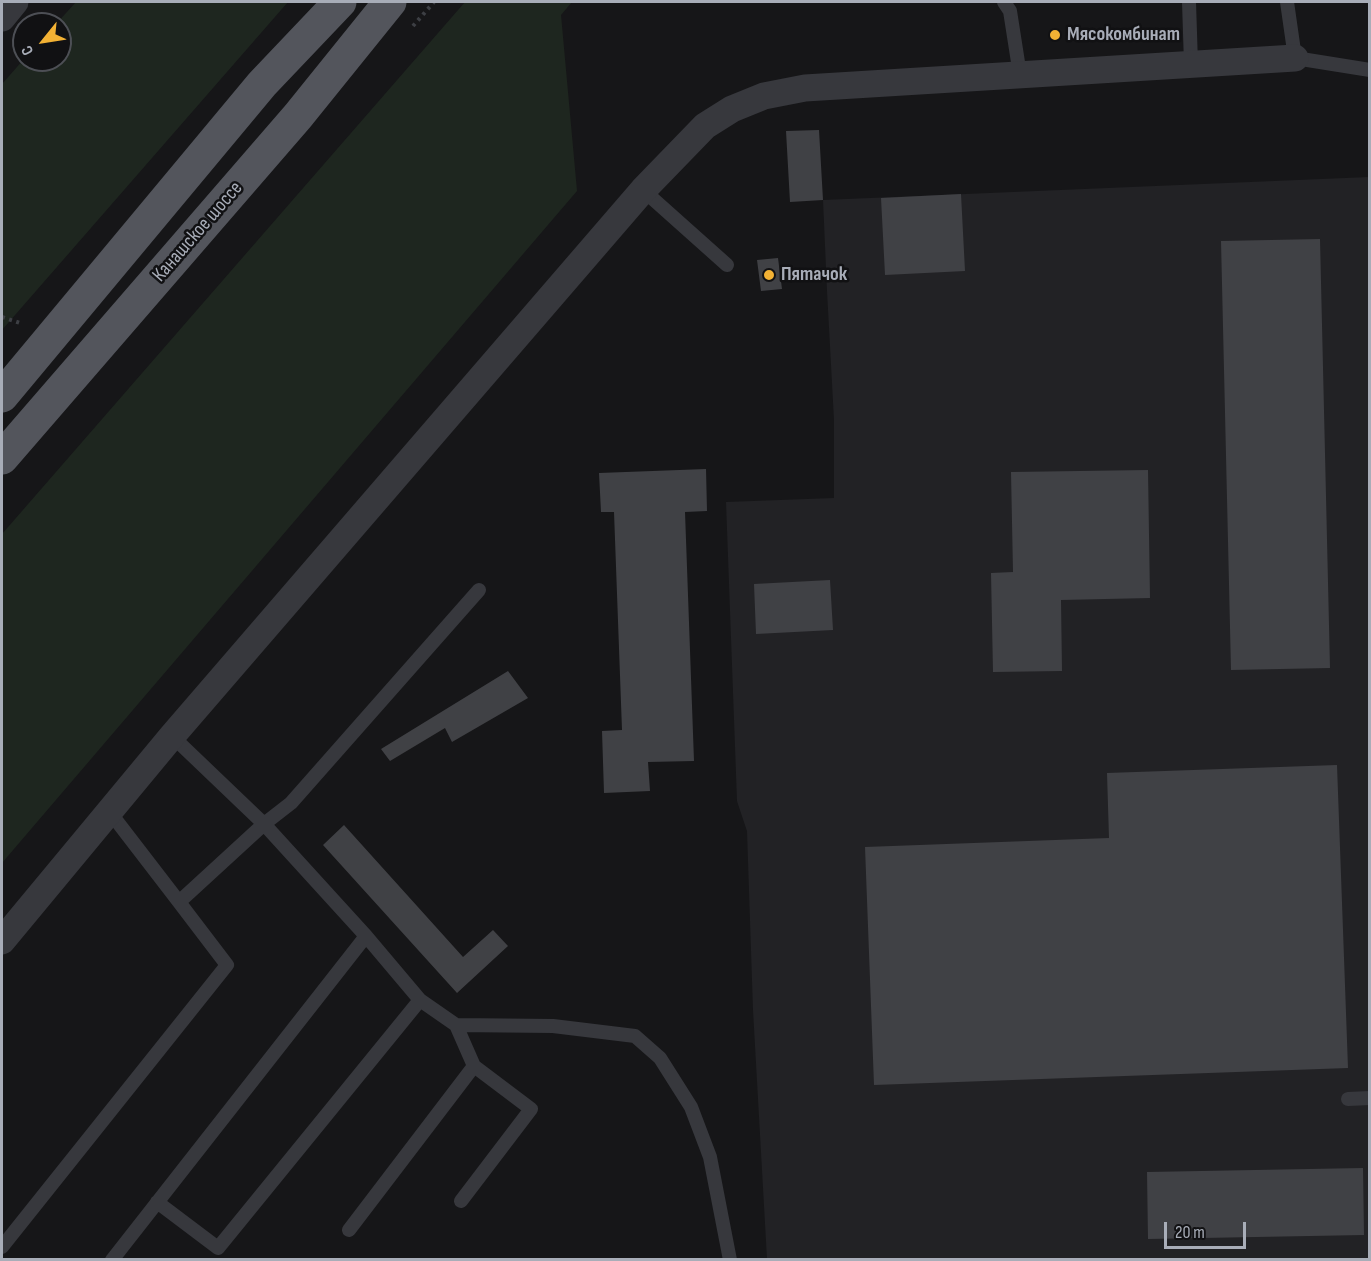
<!DOCTYPE html>
<meta charset="utf-8">
<style>
body{margin:0}
#map{position:relative;width:1371px;height:1261px;overflow:hidden;background:#161618;font-family:"Sofia Sans Condensed",sans-serif}
canvas{display:block}
.frame{position:absolute;inset:0;border:3px solid #a8adb8;pointer-events:none}
.north{position:absolute;left:12px;top:12px;width:60px;height:60px;box-sizing:border-box;background:#111113;border:2px solid #4d4f55;border-radius:50%;rotate:240deg;font-size:16px;font-weight:700;line-height:24px;text-align:center;color:#a8adb8}
.north::after{content:'';display:block;margin:auto;width:21px;height:27px;background:#f2b134;clip-path:polygon(50% 0,100% 100%,50% 72%,0 100%)}
.scale{position:absolute;left:1164px;top:1222px;width:82px;height:27px;box-sizing:border-box;border:3px solid #a8adb8;border-top:0;padding-left:8px;font-size:18px;line-height:21px;white-space:nowrap;color:#a8adb8;-webkit-text-stroke:4px #111113;paint-order:stroke}
</style>
<div id="map">
<canvas width="1371" height="1261"></canvas>
<div class="frame"></div>
<div class="north">С</div>
<div class="scale">20 m</div>
</div>
<script>
const c = document.querySelector('canvas').getContext('2d');
c.lineJoin = 'round';
function fill(path, color) {
  c.fillStyle = color;
  c.fill(path, 'evenodd');
}
function stroke(path, color, width, dash) {
  c.strokeStyle = color;
  c.lineWidth = width;
  c.lineCap = dash ? 'butt' : 'round';
  c.setLineDash(dash || []);
  c.stroke(path);
}
function drawText(font, color, halo, rows, align = 'center') {
  c.font = font + ' "Sofia Sans Condensed",sans-serif';
  c.lineWidth = 5;
  c.setLineDash([]);
  c.textBaseline = 'middle';
  c.strokeStyle = halo;
  c.fillStyle = color;
  for (const [text, x, y, turn = 0] of rows) {
    c.save();
    c.translate(x, y);
    c.rotate((+turn || 0) * Math.PI / 180);
    c.textAlign = isNaN(turn) ? turn : align;
    if (halo) c.strokeText(text, 0, 0);
    c.fillText(text, 0, 0);
    c.restore();
  }
}
const built = new Path2D(`
 M1369,177V1259H767L753,1010L747,831L737,801L726,502L834,498V420L827,291L823,200Z`);
const green = new Path2D(`
 M76,2H288L2,330V84L24,59L60,60V24H56Z
 M465,2H572L561,15L577,191L2,863V534Z`);
const building = new Path2D(`
 M819,130L823,200L790,202L786,131Z
 M961,194L965,271L885,275L881,198Z
 M1320,239L1330,668L1231,670L1221,241Z
 M778,258L782,289L761,291L757,260Z
 M706,469L707,511L685,512L694,761L648,762L650,791L604,793L602,731L622,730L614,512H601L599,473Z
 M1148,470L1150,598L1061,600L1062,671L993,672L991,573L1013,572L1011,472Z
 M830,580L833,630L756,634L754,584Z
 M508,671L528,698L452,742L445,728L390,761L381,749Z
 M1337,765L1348,1068L874,1085L865,847L1109,838L1107,773Z
 M344,825L463,957L493,930L508,946L457,993L323,845Z
 M1363,1168L1364,1235L1148,1239L1147,1172Z`);
const path = new Path2D(`
 M413,26L434,2
 M2,317L23,324`);
const service = new Path2D(`
 M1004,2L1010,11L1020,75
 M1189,2L1191,64
 M1287,2L1295,58L1370,70
 M643,190L727,265
 M479,590L291,803L264,824L366,936L420,1000L456,1025L553,1026L635,1036L660,1058L691,1107L710,1157L730,1260
 M109,811L179,902L264,824L172,736
 M456,1025L474,1066L531,1109L461,1201
 M1348,1099L1370,1098
 M157,1202L218,1248L420,1000
 M349,1230L474,1066
 M2,1247L227,965L179,902
 M112,1260L366,936`);
const minor = new Path2D(`
 M2,18L15,2
 M2,941L172,736L643,190L705,126L732,109L764,96L805,88L1295,58`);
const primary = new Path2D(`
 M2,396L262,84L340,2
 M2,458L298,116L390,2`);
const markers = [
 [1055,35,6,"#f2b134"],
 [769,275,6,"#f2b134"]
];
const poiNames = [
 ["Мясокомбинат",1067,35],
 ["Пятачок",781,275]
];
const streetNames = [
 ["Канашское шоссе",198,232,-49]
];
fill(built, '#222225');
fill(green, '#1e261f');
fill(building, '#404145');
stroke(path, '#3d3f44', 4, [3, 4.5]);
stroke(service, '#37383d', 14);
stroke(minor, '#37383d', 27);
stroke(primary, '#53555c', 33);
for (const [x, y, r, color] of markers) {
  const dot = new Path2D();
  dot.arc(x, y, r, 0, 2 * Math.PI);
  c.fillStyle = color;
  c.fill(dot);
  stroke(dot, '#111113', 2);
}
drawText('bold 20px', '#a8adb8', '#111113', poiNames, 'left');
drawText('20px', '#a8adb8', '#111113', streetNames);
</script>
